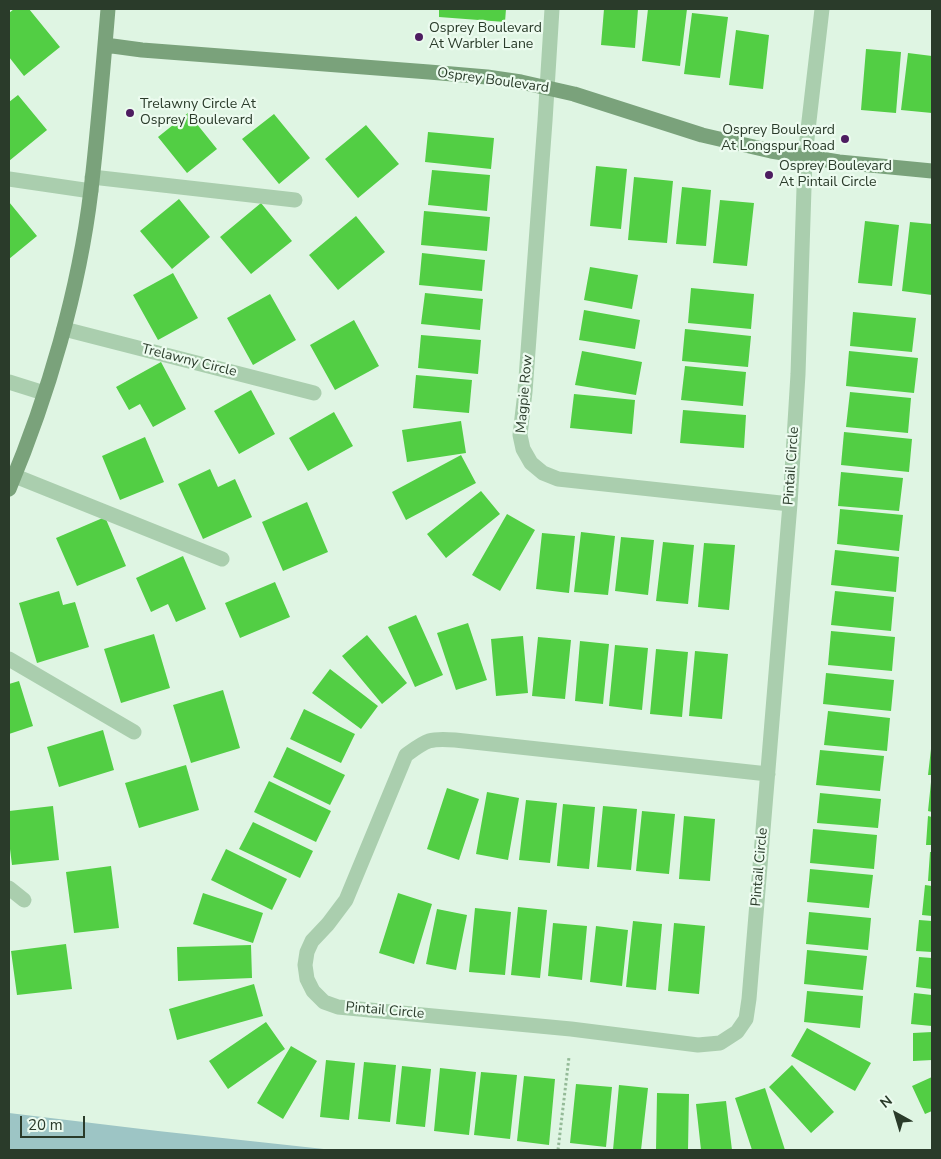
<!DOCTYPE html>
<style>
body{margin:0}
#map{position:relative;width:941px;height:1159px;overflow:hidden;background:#dff5e3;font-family:"Nunito Sans",sans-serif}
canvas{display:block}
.frame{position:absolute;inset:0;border:10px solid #2a3b2a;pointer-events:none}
.north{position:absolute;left:871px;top:1089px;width:50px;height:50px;-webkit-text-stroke:4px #ecfbef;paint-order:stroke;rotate:321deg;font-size:14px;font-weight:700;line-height:20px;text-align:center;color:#2a3b2a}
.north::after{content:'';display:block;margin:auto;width:18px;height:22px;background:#2a3b2a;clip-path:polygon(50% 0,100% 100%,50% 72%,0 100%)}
.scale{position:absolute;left:20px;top:1116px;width:65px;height:22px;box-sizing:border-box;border:2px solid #2a3b2a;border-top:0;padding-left:6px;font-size:15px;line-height:18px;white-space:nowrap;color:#2a3b2a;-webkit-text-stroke:4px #ecfbef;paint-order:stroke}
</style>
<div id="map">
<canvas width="941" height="1159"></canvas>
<div class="frame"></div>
<div class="north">N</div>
<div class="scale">20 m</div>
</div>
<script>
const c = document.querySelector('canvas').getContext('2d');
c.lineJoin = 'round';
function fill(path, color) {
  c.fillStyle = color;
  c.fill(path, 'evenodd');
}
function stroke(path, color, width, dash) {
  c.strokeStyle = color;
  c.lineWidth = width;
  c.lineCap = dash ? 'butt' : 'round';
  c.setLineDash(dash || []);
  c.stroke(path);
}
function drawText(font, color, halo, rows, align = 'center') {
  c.font = font + ' "Nunito Sans",sans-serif';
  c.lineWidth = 4.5;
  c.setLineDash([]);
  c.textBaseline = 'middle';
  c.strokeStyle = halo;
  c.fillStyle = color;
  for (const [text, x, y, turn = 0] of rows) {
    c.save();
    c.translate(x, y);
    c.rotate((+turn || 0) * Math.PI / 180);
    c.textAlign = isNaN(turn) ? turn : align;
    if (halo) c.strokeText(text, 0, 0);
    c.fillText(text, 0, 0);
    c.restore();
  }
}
const green = new Path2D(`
 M9,1113L158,1131L333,1150H9Z`);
const building = new Path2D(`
 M14,9H29L60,47L24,76L9,57V13Z
 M439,9H506L505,22L439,17Z
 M604,9H638L635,48L601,45Z
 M648,9H687L680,66L642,61Z
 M692,13L728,17L720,78L684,74Z
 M736,30L769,35L763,89L729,85Z
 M866,49L901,52L896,113L861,110Z
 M908,53L932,56V113L901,110Z
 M18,95L47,130L9,161V102Z
 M188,113L217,149L187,173L158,137Z
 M274,114L310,158L279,184L242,139Z
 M366,125L399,164L358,198L325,159Z
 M428,132L494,138L491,169L425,162Z
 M596,166L627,169L621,229L590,226Z
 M432,170L490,175L487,211L428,205Z
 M634,177L673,181L667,243L628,240Z
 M682,187L711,190L706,246L676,244Z
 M179,199L210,237L172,269L140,231Z
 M720,200L754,203L747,266L713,263Z
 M9,202L37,236L9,259Z
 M261,203L292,241L251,274L220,237Z
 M424,211L490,217L487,251L421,245Z
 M356,216L385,252L338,290L309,255Z
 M865,221L899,225L892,286L858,283Z
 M910,222L932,224V295L902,291Z
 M422,253L485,260L482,291L419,285Z
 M590,267L638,275L632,309L584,300Z
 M173,273L198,318L158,340L133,295Z
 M691,288L754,294L751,329L688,323Z
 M425,293L483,299L480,330L421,324Z
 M270,294L296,340L253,365L227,318Z
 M584,310L640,320L635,349L579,340Z
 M853,312L916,318L912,352L850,346Z
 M354,320L379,366L335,390L310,345Z
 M685,329L751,336L748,367L682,361Z
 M421,335L481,340L478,374L418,368Z
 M582,351L642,362L636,395L575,385Z
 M849,351L918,358L914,393L846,386Z
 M161,362L186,409L153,427L140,404L129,410L116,387Z
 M685,366L746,372L743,406L681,400Z
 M416,375L472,380L469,413L413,408Z
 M251,390L275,434L239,454L214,411Z
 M850,392L911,398L908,433L846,427Z
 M574,394L635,400L632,434L570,428Z
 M683,410L746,415L744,448L680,443Z
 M334,412L353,446L308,471L289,438Z
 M461,421L466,453L407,462L402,430Z
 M844,432L912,439L909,472L841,465Z
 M145,437L164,482L120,500L102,456Z
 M461,455L476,483L406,520L392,492Z
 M210,469L218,487L235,479L252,517L203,539L178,484Z
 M841,472L903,478L899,511L838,506Z
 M481,491L500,514L446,558L427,534Z
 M307,502L328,552L283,571L262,522Z
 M840,509L903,515L899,551L837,544Z
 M507,514L535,530L500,591L472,575Z
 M105,517L126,566L77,586L56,538Z
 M581,532L615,536L608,595L574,592Z
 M542,533L575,536L569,593L536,589Z
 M621,537L654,540L648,595L615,591Z
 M663,542L694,545L688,604L656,601Z
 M704,543L735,545L729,610L698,607Z
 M835,550L899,557L896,592L831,585Z
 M183,556L206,609L176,622L168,604L151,612L136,578Z
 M275,582L290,617L240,638L225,603Z
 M59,591L63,605L75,602L89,647L37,663L19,603Z
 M835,591L894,597L891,631L831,625Z
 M416,615L443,675L415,687L388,627Z
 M468,623L487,680L456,690L437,633Z
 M831,631L895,637L892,671L828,665Z
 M154,634L170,688L121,703L104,649Z
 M367,635L407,683L382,704L342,656Z
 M523,636L528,693L496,696L491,639Z
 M538,637L571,640L565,699L532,696Z
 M580,641L609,644L603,704L575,701Z
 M615,645L648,648L642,710L609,706Z
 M656,649L688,652L682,717L650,714Z
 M695,651L728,654L722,719L689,716Z
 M330,669L378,706L361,729L312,693Z
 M826,673L894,680L891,711L823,704Z
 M19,681L33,726L9,734V684Z
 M223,690L240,748L191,763L173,705Z
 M304,709L355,734L341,763L290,739Z
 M828,711L890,718L887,751L824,745Z
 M103,730L114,770L59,787L47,747Z
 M287,747L345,775L330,805L273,777Z
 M931,749H932V775H928Z
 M820,750L884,756L880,791L816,785Z
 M186,765L199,810L139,828L125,783Z
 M269,781L331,811L316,842L254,812Z
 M931,782H932V812L928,811Z
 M447,788L479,799L459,860L427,849Z
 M487,792L519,798L508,860L476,854Z
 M820,793L881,799L878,828L817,823Z
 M526,800L557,803L550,863L519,860Z
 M563,804L595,807L589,869L557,866Z
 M53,806L59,860L12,865L9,841V811Z
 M603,806L637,809L631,870L597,867Z
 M642,811L675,814L669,874L636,871Z
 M684,816L715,819L710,881L679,879Z
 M928,816L932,817V845H926Z
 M253,822L313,851L300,878L239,849Z
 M813,829L877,835L874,869L810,863Z
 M226,849L287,879L272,910L211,880Z
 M930,852H932V881H928Z
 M111,866L119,928L74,933L66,872Z
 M810,869L873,875L869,908L807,902Z
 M925,885L932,886V916L922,915Z
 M203,893L263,913L253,943L193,924Z
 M398,893L432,904L414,964L379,953Z
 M518,907L547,910L540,978L511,975Z
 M475,908L511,912L505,975L469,972Z
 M437,909L467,915L456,970L426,964Z
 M809,912L871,918L868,950L806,944Z
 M919,920L932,921V952L916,951Z
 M633,921L662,924L656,990L626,987Z
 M553,923L587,926L582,980L548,976Z
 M674,923L705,926L699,994L668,991Z
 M596,926L628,930L622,986L590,982Z
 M66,944L72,989L17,995L11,951Z
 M251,945L252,978L178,981L177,947Z
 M807,950L867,956L863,990L804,984Z
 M919,957L932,958V989L916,987Z
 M254,984L263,1016L177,1040L169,1009Z
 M807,991L863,996L860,1028L804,1022Z
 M914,993L932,995V1026L911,1024Z
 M266,1022L285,1049L228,1089L209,1061Z
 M807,1028L871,1063L855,1091L791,1056Z
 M932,1032V1060L913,1061V1033Z
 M291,1046L317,1061L283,1119L257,1103Z
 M326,1060L355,1063L349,1120L320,1117Z
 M364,1062L396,1065L390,1122L358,1119Z
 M792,1065L834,1112L811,1133L769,1087Z
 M402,1066L431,1069L425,1127L396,1124Z
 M440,1068L476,1072L469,1135L434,1131Z
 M481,1072L517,1075L510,1139L474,1135Z
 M524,1076L555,1079L549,1145L517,1141Z
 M932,1077V1111L925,1114L912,1086Z
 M576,1084L612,1087L606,1147L570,1143Z
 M619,1085L648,1088L641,1150H613Z
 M765,1088L785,1150H752L735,1098Z
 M657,1093L689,1094L688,1150H656Z
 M726,1101L732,1150H701L696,1104Z`);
const path = new Path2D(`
 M558,1150L569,1057`);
const street = new Path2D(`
 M552,9L545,121L525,392L520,435L523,449L531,463L543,473L558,479L790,504
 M92,177L295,200
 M9,179L91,191
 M64,329L314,393
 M9,382L44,393
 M15,476L222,559
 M9,659L134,732
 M768,774L455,740C429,738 427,740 406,755L346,900L328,924L312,941L307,952L305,965L307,979L313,991L324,1002L338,1007L571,1029L698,1045L720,1043L737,1032L746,1019L749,999L790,504L798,374L805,157L809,121L822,9
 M9,888L24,900`);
const secondary = new Path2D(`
 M105,45L142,50L429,72L487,77L521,82L574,94L702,135L771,151L839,162L932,171
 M9,489C48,396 79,291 91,190C98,130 103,69 108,9`);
const markers = [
 [419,37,5,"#4d1c60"],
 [130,113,5,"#4d1c60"],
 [845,139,5,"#4d1c60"],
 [769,175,5,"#4d1c60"]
];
const poiNames = [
 ["Osprey Boulevard",429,29],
 ["At Warbler Lane",429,45],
 ["Trelawny Circle At",140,105],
 ["Osprey Boulevard",140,121],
 ["Osprey Boulevard",835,131,"right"],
 ["At Longspur Road",835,147,"right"],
 ["Osprey Boulevard",779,167],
 ["At Pintail Circle",779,183]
];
const streetNames = [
 ["Osprey Boulevard",493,81,8],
 ["Trelawny Circle",189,361,14],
 ["Magpie Row",525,394,-85],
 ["Pintail Circle",792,466,-86],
 ["Pintail Circle",760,867,-85],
 ["Pintail Circle",385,1011,5]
];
fill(green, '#9dc5c5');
fill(building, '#52ce44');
stroke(path, '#94ba97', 3, [2.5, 2.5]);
stroke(street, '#aaceae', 15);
stroke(secondary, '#7aa27b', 15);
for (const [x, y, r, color] of markers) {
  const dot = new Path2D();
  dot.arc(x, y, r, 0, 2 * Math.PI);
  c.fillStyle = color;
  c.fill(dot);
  stroke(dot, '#ecfbef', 2);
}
drawText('14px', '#2a3b2a', '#ecfbef', poiNames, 'left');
drawText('14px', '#2a3b2a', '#ecfbef', streetNames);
</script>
